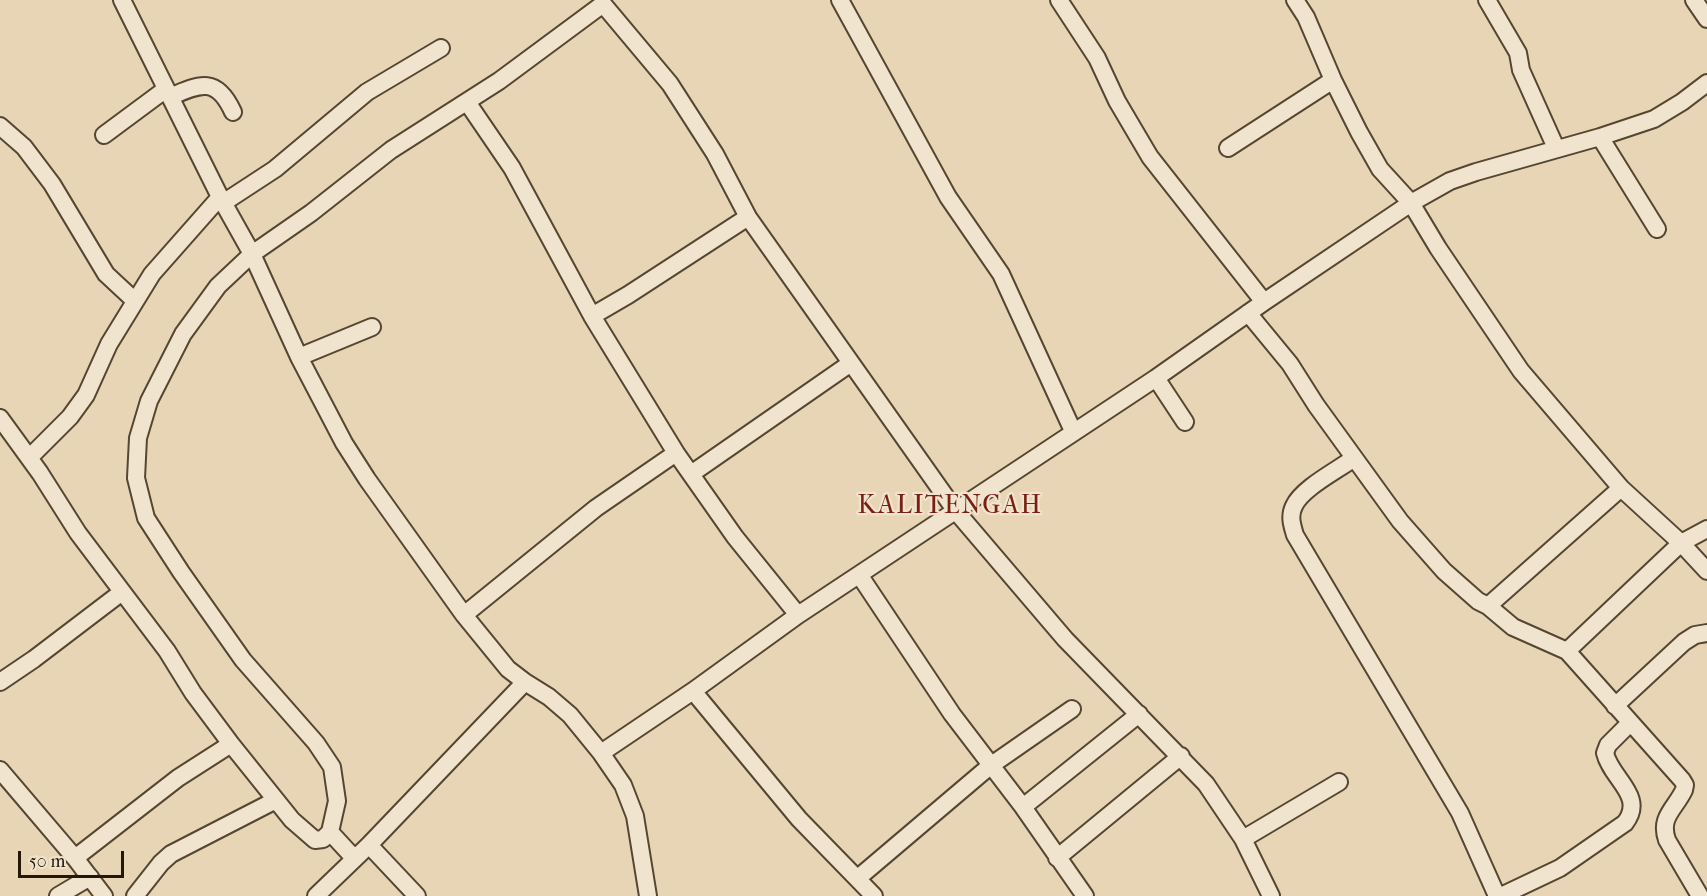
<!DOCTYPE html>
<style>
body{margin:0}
#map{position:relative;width:1707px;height:896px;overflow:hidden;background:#e8d5b5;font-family:"IM FELL French Canon",serif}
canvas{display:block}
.scale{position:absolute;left:18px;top:851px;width:106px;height:27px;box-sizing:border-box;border:3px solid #241707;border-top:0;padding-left:8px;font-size:18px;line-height:21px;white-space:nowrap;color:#241707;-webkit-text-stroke:4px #f0e4cf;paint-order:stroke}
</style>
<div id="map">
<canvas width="1707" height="896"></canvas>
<div class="scale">50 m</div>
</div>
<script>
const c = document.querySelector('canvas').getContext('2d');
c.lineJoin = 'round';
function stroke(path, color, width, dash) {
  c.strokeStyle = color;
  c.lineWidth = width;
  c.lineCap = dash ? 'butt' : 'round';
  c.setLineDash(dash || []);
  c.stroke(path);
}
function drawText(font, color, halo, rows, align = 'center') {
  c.font = font + ' "IM FELL French Canon",serif';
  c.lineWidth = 4.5;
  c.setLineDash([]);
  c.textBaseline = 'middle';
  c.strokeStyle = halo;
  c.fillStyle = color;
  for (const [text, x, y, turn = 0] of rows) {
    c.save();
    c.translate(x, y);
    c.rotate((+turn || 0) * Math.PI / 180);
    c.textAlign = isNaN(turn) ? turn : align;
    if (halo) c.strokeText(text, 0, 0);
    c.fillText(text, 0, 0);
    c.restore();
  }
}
const minor = new Path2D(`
 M122,0L220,197L252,254L299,357L344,443L367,479L464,615L508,669L525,682L549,697L570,715L601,753L623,785L635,816L648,896
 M840,0L948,197L1001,274L1073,431
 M1059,0L1097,58L1117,101L1150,157L1264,302
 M1295,0L1306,17L1333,80L1359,132L1380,169L1411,203L1438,248L1521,371L1621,488L1681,543L1707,571
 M1487,0L1518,53L1521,70L1556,148
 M1694,0L1707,19
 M170,97C201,83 217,77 233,112
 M467,102L512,168L592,316L676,453L735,537L798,615
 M0,126L24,147L52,184L106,274L135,301
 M104,135L166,89
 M1600,137L1657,229
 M1228,148L1333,80
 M223,203L275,169L367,92L441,48
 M1248,313L1290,364L1316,405L1400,521L1444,571L1478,601L1488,606L1513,627L1567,651L1682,780L1685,785L1684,790C1675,809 1659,817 1667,840L1700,896
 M592,316L628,295L748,217
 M299,357L372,327
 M1156,378L1185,422
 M0,418L40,473L78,533L167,651L193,693L231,744L292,820L315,840L323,839L330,832L337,801L332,767L316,743L243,660L181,572L146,518L136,478L138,438L149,401L183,334L218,286L252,254L311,213L391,150L499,81L603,4L670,84L715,154L748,217L955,510L1065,639L1206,784L1243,839L1271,896
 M29,458L70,417L86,395L109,344L152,274L220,197
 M1354,458C1338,470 1302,488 1294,506C1289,516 1292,525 1295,535L1460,813L1497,896
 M691,474L851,363
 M860,576L952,714L1023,807L1085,896
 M1488,606L1621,488
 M464,615L596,508L676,453
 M1567,651L1681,543L1707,529
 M0,682L34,659L122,592
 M693,691L799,819L874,896
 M1615,706L1684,642L1695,635L1707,633
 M601,753L693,691L798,615L1156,378L1264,302L1411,203L1450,181L1476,172L1600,137L1654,119L1682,102L1707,83
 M0,770L75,858L104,896
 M1023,807L1139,714
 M330,832L354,858
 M1243,839L1339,782
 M369,845L417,896
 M75,858L178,778L231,744
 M1057,858L1181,756
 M858,878L990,766L1072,709
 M58,896L90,877
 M135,896L161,863L171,854L276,800
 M316,896L369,845L525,682
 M1501,896L1560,868L1625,823C1646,796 1611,779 1605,753L1608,745L1630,723`);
const quarterNames = [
 ["KALITENGAH",950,507]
];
stroke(minor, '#554632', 20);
stroke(minor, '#f0e4cf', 16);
c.letterSpacing = '1.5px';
drawText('26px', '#7a1f14', '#f0e4cf', quarterNames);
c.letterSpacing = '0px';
</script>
